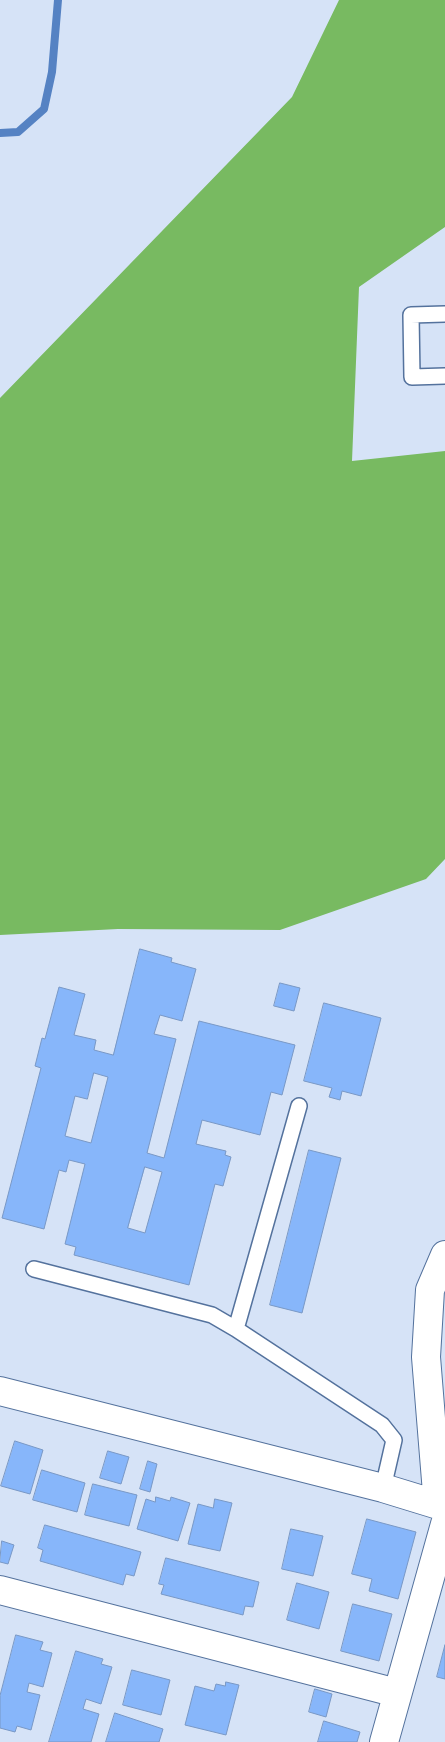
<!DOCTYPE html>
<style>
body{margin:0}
canvas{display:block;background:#d6e3f7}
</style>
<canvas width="445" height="1742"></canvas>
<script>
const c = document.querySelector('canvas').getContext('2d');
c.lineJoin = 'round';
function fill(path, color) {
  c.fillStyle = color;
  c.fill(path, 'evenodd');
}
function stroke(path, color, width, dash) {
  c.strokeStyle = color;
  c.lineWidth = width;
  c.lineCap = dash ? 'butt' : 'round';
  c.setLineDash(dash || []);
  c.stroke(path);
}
const forest = new Path2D(`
 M339,0H445V227L359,287L352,461L445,451V859L426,879L280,930L118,929L0,935V398L292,97Z`);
const stream = new Path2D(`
 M0,133L18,132L44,109L52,72L58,0`);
const building = new Path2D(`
 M140,949L172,958L171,962L196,969L182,1021L160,1015L154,1034L176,1039L147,1153L164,1158L199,1021L295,1045L282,1095L271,1092L260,1135L202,1120L196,1144L226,1151L225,1155L231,1157L223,1186L215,1184L189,1285L74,1255L76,1247L65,1244L85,1164L69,1160L66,1172L59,1170L44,1229L2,1218L41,1068L35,1066L42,1038L45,1039L59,987L85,994L74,1035L96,1040L94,1050L113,1055ZM94,1073L108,1077L91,1143L65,1136L75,1096L87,1099ZM145,1167L162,1172L145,1233L128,1228Z
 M280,983L300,988L294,1011L274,1006Z
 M324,1003L381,1018L361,1096L342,1091L340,1100L329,1097L332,1088L304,1081Z
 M309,1150L341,1158L302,1313L270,1305Z
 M15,1441L43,1450L30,1494L1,1486Z
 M108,1451L129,1457L121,1484L100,1478Z
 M148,1461L157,1464L150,1492L140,1489Z
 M42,1470L85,1483L77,1512L33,1500Z
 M93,1484L137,1495L129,1526L85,1515Z
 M156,1497L170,1501L171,1497L190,1503L178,1541L137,1529L146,1499L155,1502Z
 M215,1499L232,1503L220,1551L188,1544L198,1504L213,1508Z
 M367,1519L416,1532L398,1599L369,1591L372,1579L352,1574Z
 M45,1525L141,1552L134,1576L126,1574L123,1585L40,1561L43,1550L38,1548Z
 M291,1529L323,1536L313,1576L282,1569Z
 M2,1541L14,1545L8,1564L0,1562Z
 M166,1558L259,1582L253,1607L245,1606L243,1615L161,1594L164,1585L159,1584Z
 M297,1583L329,1592L319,1629L287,1620Z
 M353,1604L392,1614L379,1661L341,1651Z
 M16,1635L43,1642L40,1650L52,1653L43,1687L29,1683L27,1692L40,1695L31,1730L17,1726L15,1732L0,1728V1696Z
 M445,1645V1679L437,1677Z
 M76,1651L103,1659L101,1664L112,1667L101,1704L86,1699L83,1709L99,1714L91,1742H49Z
 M132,1670L170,1680L161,1715L123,1705Z
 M226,1682L239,1685L226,1735L185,1725L195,1686L214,1691L216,1684L225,1686Z
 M315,1689L332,1694L326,1717L309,1712Z
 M115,1713L163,1729L159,1742H106Z
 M324,1721L360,1732L357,1742H318Z`);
const service = new Path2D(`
 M445,314L411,315L412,377L445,376
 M34,1269L212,1315L236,1329L382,1425L394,1440L383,1488
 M236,1329L299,1106`);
const minor = new Path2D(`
 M0,1391L383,1488L445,1507
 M438,1505L426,1357L430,1290L445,1255
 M0,1590L397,1693
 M384,1742L445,1524`);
fill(forest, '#78ba61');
stroke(stream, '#5582c3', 8);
fill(building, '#87b6fa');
stroke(building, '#7998c5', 1);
stroke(service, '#54729d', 18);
stroke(minor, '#54729d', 30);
stroke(service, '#fff', 15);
stroke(minor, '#fff', 28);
</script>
